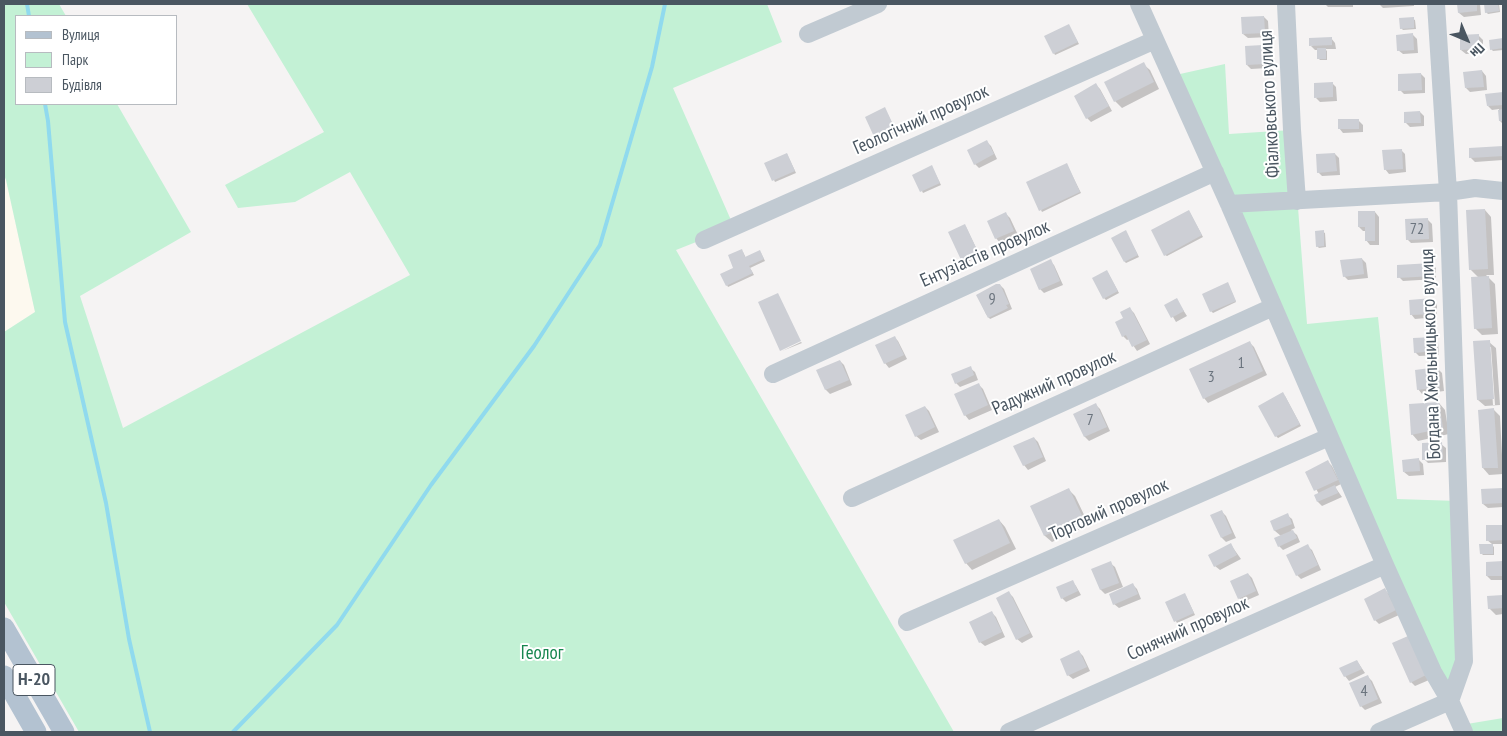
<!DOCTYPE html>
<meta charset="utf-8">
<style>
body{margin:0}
#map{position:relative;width:1507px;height:736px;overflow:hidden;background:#f5f3f3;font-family:"PT Sans Narrow",sans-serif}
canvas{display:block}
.frame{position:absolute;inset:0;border:5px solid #4a5661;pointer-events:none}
.legend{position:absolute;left:15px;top:15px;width:162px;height:90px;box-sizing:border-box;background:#fff;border:1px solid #b7bbc0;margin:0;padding:6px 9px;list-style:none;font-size:15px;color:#4a5661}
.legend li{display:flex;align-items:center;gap:10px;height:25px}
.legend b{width:25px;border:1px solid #b7bbc0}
.north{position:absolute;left:1442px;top:15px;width:50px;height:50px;-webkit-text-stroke:4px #fff;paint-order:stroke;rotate:135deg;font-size:14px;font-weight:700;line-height:20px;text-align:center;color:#4a5661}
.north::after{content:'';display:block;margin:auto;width:18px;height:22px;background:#4a5661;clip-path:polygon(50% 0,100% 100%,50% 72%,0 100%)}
</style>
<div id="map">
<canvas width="1507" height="736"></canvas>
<div class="frame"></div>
<ul class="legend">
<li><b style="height:6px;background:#b3c2d1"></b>Вулиця</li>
<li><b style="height:14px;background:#c3f1d5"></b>Парк</li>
<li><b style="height:14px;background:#cdcfd5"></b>Будівля</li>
</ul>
<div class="north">Пн</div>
</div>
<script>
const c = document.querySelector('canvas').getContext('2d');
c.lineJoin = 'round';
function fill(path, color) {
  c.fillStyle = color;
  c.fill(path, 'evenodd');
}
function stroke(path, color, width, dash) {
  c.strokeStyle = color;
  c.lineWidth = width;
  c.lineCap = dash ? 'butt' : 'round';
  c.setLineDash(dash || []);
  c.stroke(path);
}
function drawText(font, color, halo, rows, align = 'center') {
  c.font = font + ' "PT Sans Narrow",sans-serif';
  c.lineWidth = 4;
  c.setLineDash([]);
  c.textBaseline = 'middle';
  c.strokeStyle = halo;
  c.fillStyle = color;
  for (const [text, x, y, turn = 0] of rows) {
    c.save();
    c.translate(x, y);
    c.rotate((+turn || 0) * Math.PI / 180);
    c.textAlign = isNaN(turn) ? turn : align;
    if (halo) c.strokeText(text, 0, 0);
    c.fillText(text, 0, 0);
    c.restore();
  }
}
const commercial = new Path2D(`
 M4,175L6,180L35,312L4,332Z`);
const green = new Path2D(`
 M4,4H59L66,16H16V104H117L191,232L80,296L123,428L410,275L350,172L295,202L238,208L225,185L324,132L247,4H767L782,42L673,88L734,227L676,250L954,732H79L4,602V332L35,312L6,180L4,175Z
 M1225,64L1229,134L1292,130L1307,324L1378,317L1397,499L1458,501L1464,661L1450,701L1171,76Z
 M1503,718V732H1464L1461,725Z`);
const shadow = new Path2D(`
 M1325,4H1353V7H1328Z
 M1379,4H1414V6L1383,8Z
 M1458,4H1480L1481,15L1464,17L1459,13Z
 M1486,4H1499L1500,12L1488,14L1486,12Z
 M1264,17L1268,21L1269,37L1248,38L1243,34Z
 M1413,19L1415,20L1416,29L1403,30L1401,28Z
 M1069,26L1079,44L1055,55L1054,53Z
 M1413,35L1417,39L1418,53L1403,54L1398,50Z
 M1478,35L1483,40V53L1466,54L1461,50Z
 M1331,38L1335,43L1336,49H1325L1327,51V60H1320L1318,58V50H1315L1311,46Z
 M1503,39V50L1493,51L1491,49L1490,41Z
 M1262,46L1267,50L1268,68L1251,69L1247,65Z
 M1143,64L1150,70L1159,89L1122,108L1115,101Z
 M1482,71L1486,76L1487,90L1470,92L1466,88Z
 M1421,74L1425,78V93L1404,94L1400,90Z
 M1332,83L1336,87L1337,101L1320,102L1316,98Z
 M1096,85L1100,89L1112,111L1091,122L1087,118Z
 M1503,94V124L1500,121L1499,109L1492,110L1488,106Z
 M886,111L897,133L878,142L877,140Z
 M1420,112L1424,116V126L1410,127L1406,123Z
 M1358,120L1363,125V132L1343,133L1339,128Z
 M986,141L991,146L997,159L979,168L975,164Z
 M1503,147V160L1475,162L1470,157V149Z
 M1401,150L1405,154L1406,172L1389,174L1385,169Z
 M787,154L796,173L775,182L766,164Z
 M1335,154L1339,158L1340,175L1322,176L1318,172Z
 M1067,165L1081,193L1042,212L1041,210Z
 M933,169L941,185L923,193L914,175Z
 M1485,210L1491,217L1494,275H1486L1495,284L1498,334L1482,335L1475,328L1479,278L1470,269Z
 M1375,212L1379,217V245H1370L1366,240V231H1363L1359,227Z
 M1190,213L1203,237L1167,256L1165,255Z
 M1006,214L1010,218L1018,235L1000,243L996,238Z
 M1428,220L1432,224L1433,242L1411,243L1407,239Z
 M966,227L980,256L965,263L963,261Z
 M1323,232L1325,233L1326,247L1319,248L1317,246Z
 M1127,234L1139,257L1126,263L1125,262Z
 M743,252L746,258L761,253L765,261L750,268L754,275L728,287L727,285Z
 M1362,259L1366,263L1368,278L1348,280L1344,276Z
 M1050,261L1054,265L1063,285L1044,293L1040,289Z
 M1431,264L1436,268V279L1403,281L1399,277Z
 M1108,273L1119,293L1106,300L1104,298Z
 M1000,285L1004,289L1012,309L990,319L986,314L977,295Z
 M1229,286L1236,302L1213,313L1211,311Z
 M1176,299L1187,316L1176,322L1166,305Z
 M1432,299L1437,304V317L1415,319L1411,314Z
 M1130,309L1134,313L1150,344L1137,351L1129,339L1127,340L1123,336L1125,318Z
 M894,337L898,341L907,359L889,368L885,363Z
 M1434,338L1438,342L1439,355L1419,356L1415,352Z
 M801,342L802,343L782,351Z
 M1489,342L1496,348L1500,405L1485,406L1478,400ZM1489,347H1491L1495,405H1493Z
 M1250,343L1254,347L1267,375L1208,403L1204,398Z
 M840,361L844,365L852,385L830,394L826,390L818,371Z
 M970,368L975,372L978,380L960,387L956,383Z
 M1438,369L1442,373L1444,391L1422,394L1418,389Z
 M979,385L983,389L992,410L969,420L965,415Z
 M1285,396L1301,426L1278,438L1276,436Z
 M1439,403L1445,410L1449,434L1418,441L1412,434Z
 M1096,405L1100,409L1110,431L1089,441L1085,437L1075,414Z
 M925,407L929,411L939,432L921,440L916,436Z
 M1494,410L1500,416L1503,474L1489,475L1483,468Z
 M1034,438L1038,442L1046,461L1028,470L1024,465Z
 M1441,444L1446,448V462L1428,463L1424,459Z
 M1419,460L1423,464L1424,475L1409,476L1404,472Z
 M1328,462L1332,466L1341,484L1335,487L1342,497L1322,506L1318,502L1315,495L1319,494L1306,472Z
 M1068,489L1075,496L1089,525L1052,542L1045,536L1032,506Z
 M1503,489V507L1488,508L1483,504L1482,490Z
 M1222,512L1226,516L1236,538L1226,542L1222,538Z
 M1287,515L1292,519L1295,528L1291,530L1297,535L1300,542L1283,550L1279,546L1281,536L1275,531L1272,521Z
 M999,520L1005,527L1016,549L972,570L966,563Z
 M1487,526H1503V544H1492L1487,540Z
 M1231,545L1241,559L1220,570L1215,566Z
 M1492,545L1494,547V555H1483L1481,553Z
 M1307,546L1312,550L1321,570L1301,579L1297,575Z
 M1503,562V580H1491L1487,576V563Z
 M1110,563L1115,567L1123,587L1105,594L1101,590L1093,570Z
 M1248,574L1252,578L1259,595L1243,602L1239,598Z
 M1072,581L1076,586L1081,595L1066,602L1062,598Z
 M1133,585L1137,589L1141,599L1119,608L1114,604Z
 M1385,590L1389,594L1399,615L1379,624L1375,620Z
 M1009,593L1013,597L1033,637L1022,643L1017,639Z
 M1186,596L1195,615L1177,623L1166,603Z
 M1503,596V614L1496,615L1489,608V597Z
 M992,613L996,617L1005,637L985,646L980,642Z
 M1408,637L1429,680L1415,686L1411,682Z
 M1079,652L1083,656L1090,671L1073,679L1068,675Z
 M1357,661L1365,673L1349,681L1345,676Z
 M1367,676L1372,681L1382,703L1365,710L1361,706Z`);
const stream = new Path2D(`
 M27,4L29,16
 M45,104L48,121L65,322L106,503L129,639L150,732
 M233,732L337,625L431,485L534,346L600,245L652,67L665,4`);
const building = new Path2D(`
 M1457,4H1477V11L1458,13Z
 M1484,4H1498L1499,11L1485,13Z
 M1264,16L1265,33L1242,34L1241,17Z
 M1414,17V28L1400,29L1399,18Z
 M1069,24L1078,42L1053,54L1044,36Z
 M1413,33L1414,50L1397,51L1396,35Z
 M1479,34V49L1460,50V35Z
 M1332,37V45L1309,46V38Z
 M1503,38V48L1490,50L1489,40Z
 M1263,45L1264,64L1246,65L1245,46Z
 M1317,48H1326V59H1317Z
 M1144,62L1154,82L1114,102L1104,82Z
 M1482,70L1484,87L1465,88L1463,72Z
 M1421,73L1422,90L1398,91V74Z
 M1333,82V97L1314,98V83Z
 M1096,83L1109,106L1086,119L1074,96Z
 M1503,92V105L1487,106L1485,94Z
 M885,107L896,131L876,141L865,117Z
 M1503,109V121H1499L1498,110Z
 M1420,111L1421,123H1404V112Z
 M1338,119H1359V129H1338Z
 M987,140L994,154L974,165L967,150Z
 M1503,146V156L1469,158V148Z
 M1402,149L1403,169L1384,170L1382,150Z
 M787,153L795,171L772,181L764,163Z
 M1335,153L1337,171L1317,173L1316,154Z
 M1067,163L1080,192L1039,211L1026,182Z
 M932,165L940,183L920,192L912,175Z
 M1485,209L1488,269L1469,270L1466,210Z
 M1189,210L1202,235L1164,256L1151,230Z
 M1358,211H1375V241H1365V227H1358Z
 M1006,212L1014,231L995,239L987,221Z
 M1428,218L1429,239L1406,240L1405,219Z
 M965,224L979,254L962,262L948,232Z
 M1126,230L1138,255L1124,262L1111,238Z
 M1324,230V246L1316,247L1315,231Z
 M742,249L745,257L760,250L764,259L749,266L753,273L726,286L720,274L733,268L728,255Z
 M1362,258L1364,274L1343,277L1340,260Z
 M1051,259L1060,281L1039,290L1030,269Z
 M1432,263V276L1397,278V265Z
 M1107,270L1118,291L1103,299L1092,278Z
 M1489,276L1492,328L1474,329L1471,277Z
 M1228,282L1236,301L1210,312L1202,294Z
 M996,284H1000L1009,304L1006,305L1008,308L988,318L976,295Z
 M778,293L801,341L780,351L758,302Z
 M1177,298L1184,311L1171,318L1164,305Z
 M1433,298L1434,314L1410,315L1409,300Z
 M1130,307L1147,340L1132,347L1126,335L1122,337L1115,322L1123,318L1120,312Z
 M895,336L904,355L884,364L875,345Z
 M1434,337L1435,351L1414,353L1413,338Z
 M1490,340L1494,399L1477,400L1473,341Z
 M1250,341L1263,371L1203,399L1189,369Z
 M840,360L849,380L825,390L816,370Z
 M971,366L974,375L955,384L951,374Z
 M1438,367L1440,387L1417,390L1415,370Z
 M979,383L988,405L964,416L954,394Z
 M1283,392L1300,424L1275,437L1258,406Z
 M1439,402L1443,428L1411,435L1409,404Z
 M1096,403L1107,427L1084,437L1073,414Z
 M925,406L935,427L915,437L905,415Z
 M1494,408L1498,468H1482L1478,410Z
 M1034,437L1043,457L1023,466L1013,446Z
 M1442,442L1443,459L1422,460V443Z
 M1419,458L1420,471L1403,472L1402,460Z
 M1328,460L1338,480L1314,491L1305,472Z
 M1335,485L1338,493L1317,502L1314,495Z
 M1069,488L1083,518L1044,536L1030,506Z
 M1503,488V503L1482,504L1481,489Z
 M1222,510L1232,533L1221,538L1210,515Z
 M1288,513L1292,524L1274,531L1270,521Z
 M999,519L1010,543L965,564L953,540Z
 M1486,525H1503V540L1486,541Z
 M1293,530L1297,538L1278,547L1274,538Z
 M1231,543L1237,555L1214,567L1208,555Z
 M1308,544L1318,565L1296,576L1286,555Z
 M1479,544H1493V554H1480Z
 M1111,561L1119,583L1100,590L1091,569Z
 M1503,561V576H1486V562Z
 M1248,573L1256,591L1238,599L1230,581Z
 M1073,580L1078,591L1061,599L1056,587Z
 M1133,583L1138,594L1113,605L1109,594Z
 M1385,588L1396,610L1374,621L1364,599Z
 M1009,591L1030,633L1016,640L996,598Z
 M1185,593L1194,613L1174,622L1165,602Z
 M1503,595V608L1488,609L1487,596Z
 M992,611L1002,632L979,643L969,622Z
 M1408,636L1426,675L1410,683L1392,643Z
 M1079,650L1087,667L1067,676L1060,659Z
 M1357,660L1362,669L1344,677L1339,668Z
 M1368,675L1378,699L1360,707L1349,683Z`);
const minor = new Path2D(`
 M1139,4L1229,204L1385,565L1433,672L1450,701L1464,732
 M1286,4L1292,130L1297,201
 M808,34L878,4
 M1229,204L1448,192L1475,188L1503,191
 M704,240L1155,40
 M773,374L1215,172
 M852,498L1273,307
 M907,622L1329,437
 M1009,732L1385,565
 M1379,732L1450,701L1464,661L1448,192L1436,4`);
const major = new Path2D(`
 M4,628L64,732
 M4,676L36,732`);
const numberNames = [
 ["72",1417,229],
 ["9",992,299],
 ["1",1241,363],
 ["3",1211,377],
 ["7",1090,420],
 ["4",1364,691]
];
const shields = [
 [34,680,42]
];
const shieldNames = [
 ["Н-20",34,680]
];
const streetNames = [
 ["Фіалковського вулиця",1270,104,-93],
 ["Геологічний провулок",921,120,-24],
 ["Ентузіастів провулок",985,254,-24],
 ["Богдана Хмельницького вулиця",1431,354,-92],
 ["Радужний провулок",1054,383,-24],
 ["Торговий провулок",1109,510,-24],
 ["Сонячний провулок",1188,629,-24]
];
const parkNames = [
 ["Геолог",542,654]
];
fill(commercial, '#fdf9ef');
fill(green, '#c3f1d5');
fill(shadow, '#0003');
stroke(stream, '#90daee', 4);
fill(building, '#cdcfd5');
stroke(minor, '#c1cad2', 18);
stroke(major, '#b3c2d1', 21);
drawText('16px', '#6b747e', null, numberNames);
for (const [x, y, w] of shields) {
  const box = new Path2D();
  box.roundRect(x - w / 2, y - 15.5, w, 31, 4);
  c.fillStyle = '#fff';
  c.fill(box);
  stroke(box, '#4a5661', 1);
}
drawText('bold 18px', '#4a5661', null, shieldNames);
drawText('19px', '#4a5661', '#fff', streetNames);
drawText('19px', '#17864f', '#fff', parkNames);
</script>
